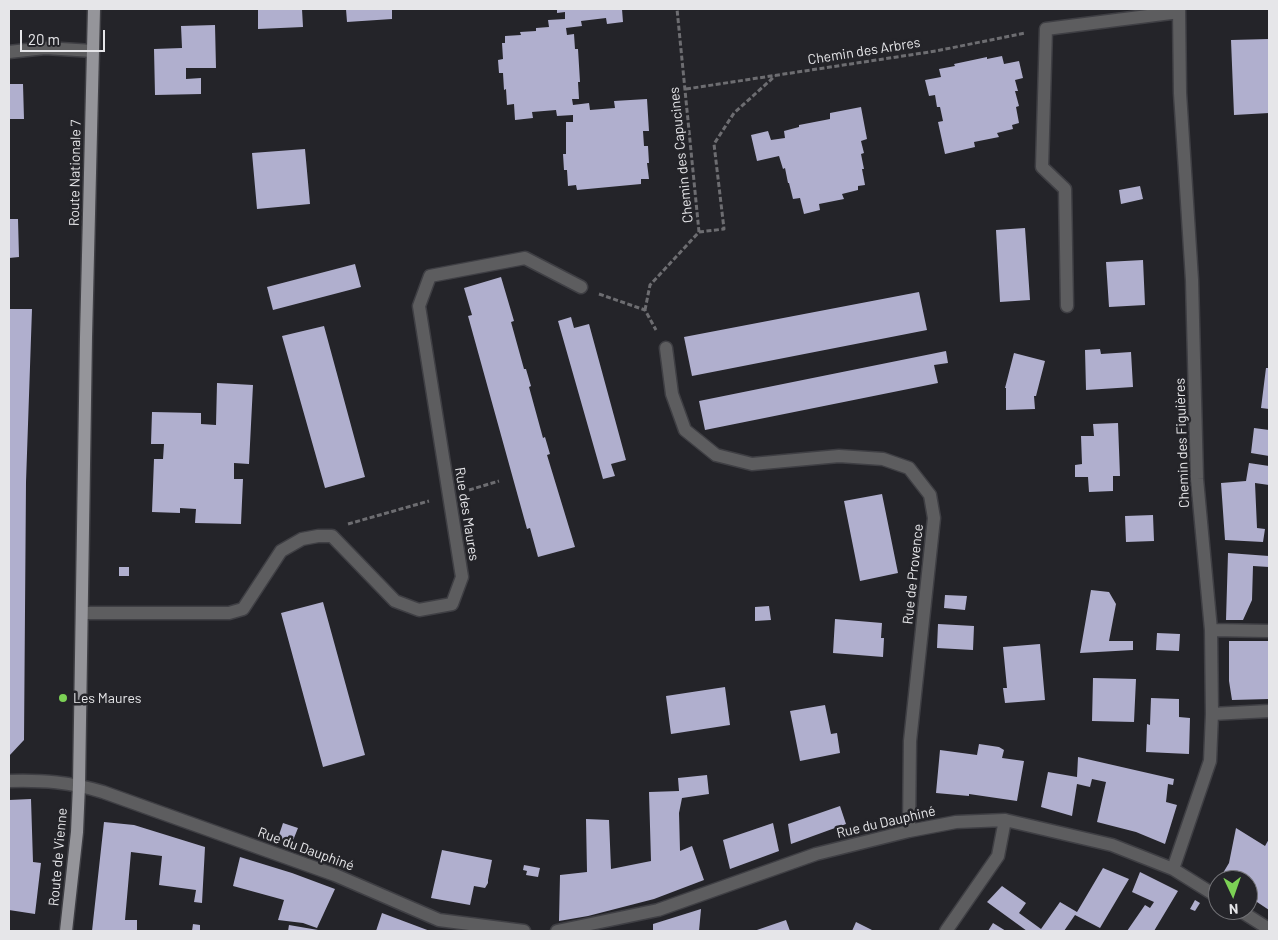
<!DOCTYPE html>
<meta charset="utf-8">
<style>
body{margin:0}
#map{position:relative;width:1278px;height:940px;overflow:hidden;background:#242429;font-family:Barlow,sans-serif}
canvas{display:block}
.frame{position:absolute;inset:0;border:10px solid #e6e6e9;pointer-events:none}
.north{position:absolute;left:1208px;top:870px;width:50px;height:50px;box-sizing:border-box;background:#242429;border:1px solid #727276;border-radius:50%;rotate:177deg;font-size:14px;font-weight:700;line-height:20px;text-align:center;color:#e6e6e9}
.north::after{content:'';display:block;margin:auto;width:18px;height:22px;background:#7cd155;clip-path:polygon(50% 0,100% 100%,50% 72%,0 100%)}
.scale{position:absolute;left:20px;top:30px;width:85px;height:22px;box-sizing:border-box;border:2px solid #e6e6e9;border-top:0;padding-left:6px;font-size:15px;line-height:18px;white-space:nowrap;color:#e6e6e9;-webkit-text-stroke:4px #242429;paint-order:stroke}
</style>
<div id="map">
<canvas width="1278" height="940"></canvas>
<div class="frame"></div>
<div class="north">N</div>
<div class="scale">20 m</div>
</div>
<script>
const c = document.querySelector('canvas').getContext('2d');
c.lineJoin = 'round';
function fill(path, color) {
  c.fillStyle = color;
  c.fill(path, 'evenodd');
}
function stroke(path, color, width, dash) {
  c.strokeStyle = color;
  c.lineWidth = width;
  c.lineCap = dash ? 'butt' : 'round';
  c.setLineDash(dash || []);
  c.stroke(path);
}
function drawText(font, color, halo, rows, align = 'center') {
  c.font = font + ' Barlow,sans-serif';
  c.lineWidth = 5;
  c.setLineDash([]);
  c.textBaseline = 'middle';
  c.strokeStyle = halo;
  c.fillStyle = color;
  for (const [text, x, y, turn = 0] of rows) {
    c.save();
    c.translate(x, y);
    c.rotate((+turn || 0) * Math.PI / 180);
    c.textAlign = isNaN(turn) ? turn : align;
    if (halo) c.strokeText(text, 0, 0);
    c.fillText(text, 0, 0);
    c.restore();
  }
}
const building = new Path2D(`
 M258,9H302L303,27L258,29Z
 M346,9H392V19L347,22Z
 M557,9H622L623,22L607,24L606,18L581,21L582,26L566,28L567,35L574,34L575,49H578L580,82H578L579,99H572L573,105L589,103L590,110L615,108L614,101L647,99L649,131H643L644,146H648L649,163H647L649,179H641V184L577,190L576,185L568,186L567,170H564L563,154H566V122H573V115L557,116L556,110L532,112L533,118L515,120L514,104L507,105L506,89L504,90L503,73H499L498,60L503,59L502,43H505V36L521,35L520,32L536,31V28L549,27L548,20L565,19V12L557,13Z
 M215,25L216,68H186V79L201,78V94L155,95L154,49L182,48L181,26Z
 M1269,39V113L1234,115L1231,40Z
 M1002,56L1004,64L1019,61L1023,78L1015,80L1018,91H1015L1019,106L1016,107L1019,123L1012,125L1013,129L997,133L999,137L974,142L975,147L945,154L938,122L943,121L940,107H937L935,95L929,96L925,80L941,77L939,69L955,66L954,64L987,57V59Z
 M9,84H23L24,119H9Z
 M861,107L867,139L861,141L864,153L861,154L864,169H862L865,185L858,186V190L842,194L844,199L819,204L820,210L804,214L800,198L793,199L789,183H788L785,168L783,169L779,156L757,161L751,135L768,131L771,140L785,138L784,131L799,127V125L830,119V113Z
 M305,149L310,204L257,209L252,153Z
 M1140,186L1143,199L1121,204L1119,190Z
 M9,219H18L19,257L9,258Z
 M1025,228L1030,300L1000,302L996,230Z
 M1143,260L1145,305L1109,307L1106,262Z
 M355,264L361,287L273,310L267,287Z
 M501,277L514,321L511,322L524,369H526L531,386L529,387L543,438L545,437L550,454L547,455L575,547L538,557L530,528L527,529L468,316L472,315L464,288Z
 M919,292L927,330L692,376L684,337Z
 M9,309H32L26,482L24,740L9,756Z
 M571,317L574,328L589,324L626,460L611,464L615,476L603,479L558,321Z
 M324,326L365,477L325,488L282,336Z
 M1100,349L1101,354L1131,352L1133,387L1086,390L1085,350Z
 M946,351L948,363L934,365L938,383L705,430L699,401Z
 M1014,353L1045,361L1036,396H1034L1035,409L1006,410V388H1005Z
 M1266,368H1269V409L1261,408Z
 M217,383L253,385L249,464L234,463V479H243L241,524L195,523L196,509L180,508V513L152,512L154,459H163L164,444H151L152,412L201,413V424L216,425Z
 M1118,423L1120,476H1113V491L1089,492L1088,477H1075V465L1082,464L1081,436H1094L1093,424Z
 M1254,428L1269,430V456L1251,453Z
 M1249,463L1269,466V485L1255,483L1257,528L1265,529L1263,542L1225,540L1221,483L1246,481Z
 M882,494L898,573L860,581L844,501Z
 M1153,515L1154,541L1126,542L1125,516Z
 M1228,553L1269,556V567L1253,566L1252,600L1243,620H1226Z
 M119,567H129V576H119Z
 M1091,590L1109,592L1116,604L1109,641H1133V650L1080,653Z
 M945,595L967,596L965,610L944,608Z
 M323,602L365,755L323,767L281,613Z
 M769,606L771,620L755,621V607Z
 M835,619L882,623L881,638H884L883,657L833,653Z
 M938,624L974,626L973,650L937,648Z
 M1157,633L1180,634L1179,651L1156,650Z
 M1229,641H1269V699L1232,700L1229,681Z
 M1040,644L1045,700L1005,703L1003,688H1007L1003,647Z
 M1093,678L1136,679L1134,722L1092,721Z
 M725,687L730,725L671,734L666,696Z
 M1151,698L1179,699V717L1190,718L1189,754L1146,752L1147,724L1150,725Z
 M825,705L831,734L837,733L840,753L800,761L790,711Z
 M979,744L999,747L1004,750L1002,758L1024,761L1017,801L969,794V796L936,793L940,750L977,755Z
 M1078,757L1174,779L1173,785L1168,784L1166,802L1177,805L1165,844L1136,832L1097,822L1106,782L1092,779L1090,787L1077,784L1072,816L1041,807L1048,772L1077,777Z
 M707,775L709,794L682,798L679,813L680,851L692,846L704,880L654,899L588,916L559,921L560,875L587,872L586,819L609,820L611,869L651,861L649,792L679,791L678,778Z
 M31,799L33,862L41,863L35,914L9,910V800Z
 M840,806L846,824L791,844L788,824Z
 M104,822L134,825L205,847L202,903L194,902L196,890L159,885L162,856L131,852L125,920H137V931H92Z
 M283,823L298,828L292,843L278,838Z
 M773,823L779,851L730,869L723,840Z
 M1236,828L1265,846L1269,839V910L1248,896V880H1224L1220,878L1229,863Z
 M442,850L492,860L488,880V883L485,888L474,886L470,905L431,898Z
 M240,857L292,873L335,889L317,928L303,923L278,920L284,900L233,886Z
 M524,865L540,868L538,877L526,875L527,871L523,870Z
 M1103,868L1129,879L1100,928L1075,915L1064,931H1027L987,902L1002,886L1026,903L1019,913L1041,929L1060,902L1077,912Z
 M1140,872L1178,891L1154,931H1127L1145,905L1150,908L1154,902L1132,892Z
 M1195,900L1200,903L1195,911L1190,909Z
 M701,909L699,931H653V924Z
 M382,913L430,931H376Z
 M786,920L790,931H754Z
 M856,922L874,931H852Z
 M993,923L1006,931H988Z
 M193,924L200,925V931H192Z
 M289,925L318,930V931H288Z`);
const path = new Path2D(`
 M686,89L936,51L1025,33
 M699,232L724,229L714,144L734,113L775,76
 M599,294L645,310L656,330
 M645,310L650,285L699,232L677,9
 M469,490L499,481
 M348,524L429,501`);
const lane = new Path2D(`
 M9,52L45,48L93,51`);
const street = new Path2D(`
 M1067,306L1065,189L1042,167L1046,29L1179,12
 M666,348L672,394L685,430L716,455L752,464L839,456L883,459L909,468L930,495L934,518L910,741L909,831
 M82,613H229L243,609L281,551L302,539L318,536H332L395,601L419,610L452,604L462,577L419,306L430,276L525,258L581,287
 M1211,630L1269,631
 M1212,714L1269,711
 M9,781C43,780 70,782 103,792L335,875L439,920L524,931
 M1173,869L1210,761L1212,714L1211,630L1197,479L1192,280L1180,93L1179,9
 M1239,910L1269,929
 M557,931L658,910L816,854L909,831L956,822L1005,820L1112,845L1173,869L1218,897
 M946,931L998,856L1005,820`);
const primary = new Path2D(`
 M66,931L77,832L79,785L86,337L94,9`);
const markers = [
 [63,698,5,"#7cd155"]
];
const streetNames = [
 ["Chemin des Arbres",864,51,-9],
 ["Chemin des Capucines",681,155,-96],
 ["Route Nationale 7",75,173,-89],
 ["Chemin des Figuières",1182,443,-92],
 ["Rue des Maures",467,514,81],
 ["Rue de Provence",913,574,-84],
 ["Rue du Dauphiné",886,822,-13],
 ["Rue du Dauphiné",306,849,20],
 ["Route de Vienne",58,857,-85]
];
const poiNames = [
 ["Les Maures",73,698]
];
fill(building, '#b0afce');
stroke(lane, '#3f3f44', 15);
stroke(street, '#3f3f44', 15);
stroke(primary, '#3f3f44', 15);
stroke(path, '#6d6d71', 3, [5, 2.5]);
stroke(lane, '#5d5d5f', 12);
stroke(street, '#5d5d5f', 12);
stroke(primary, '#95959a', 12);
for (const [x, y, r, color] of markers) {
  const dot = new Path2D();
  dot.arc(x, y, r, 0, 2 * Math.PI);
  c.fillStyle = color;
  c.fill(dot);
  stroke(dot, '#242429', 2);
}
drawText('14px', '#e6e6e9', '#242429', streetNames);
drawText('14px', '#e6e6e9', '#242429', poiNames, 'left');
</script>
